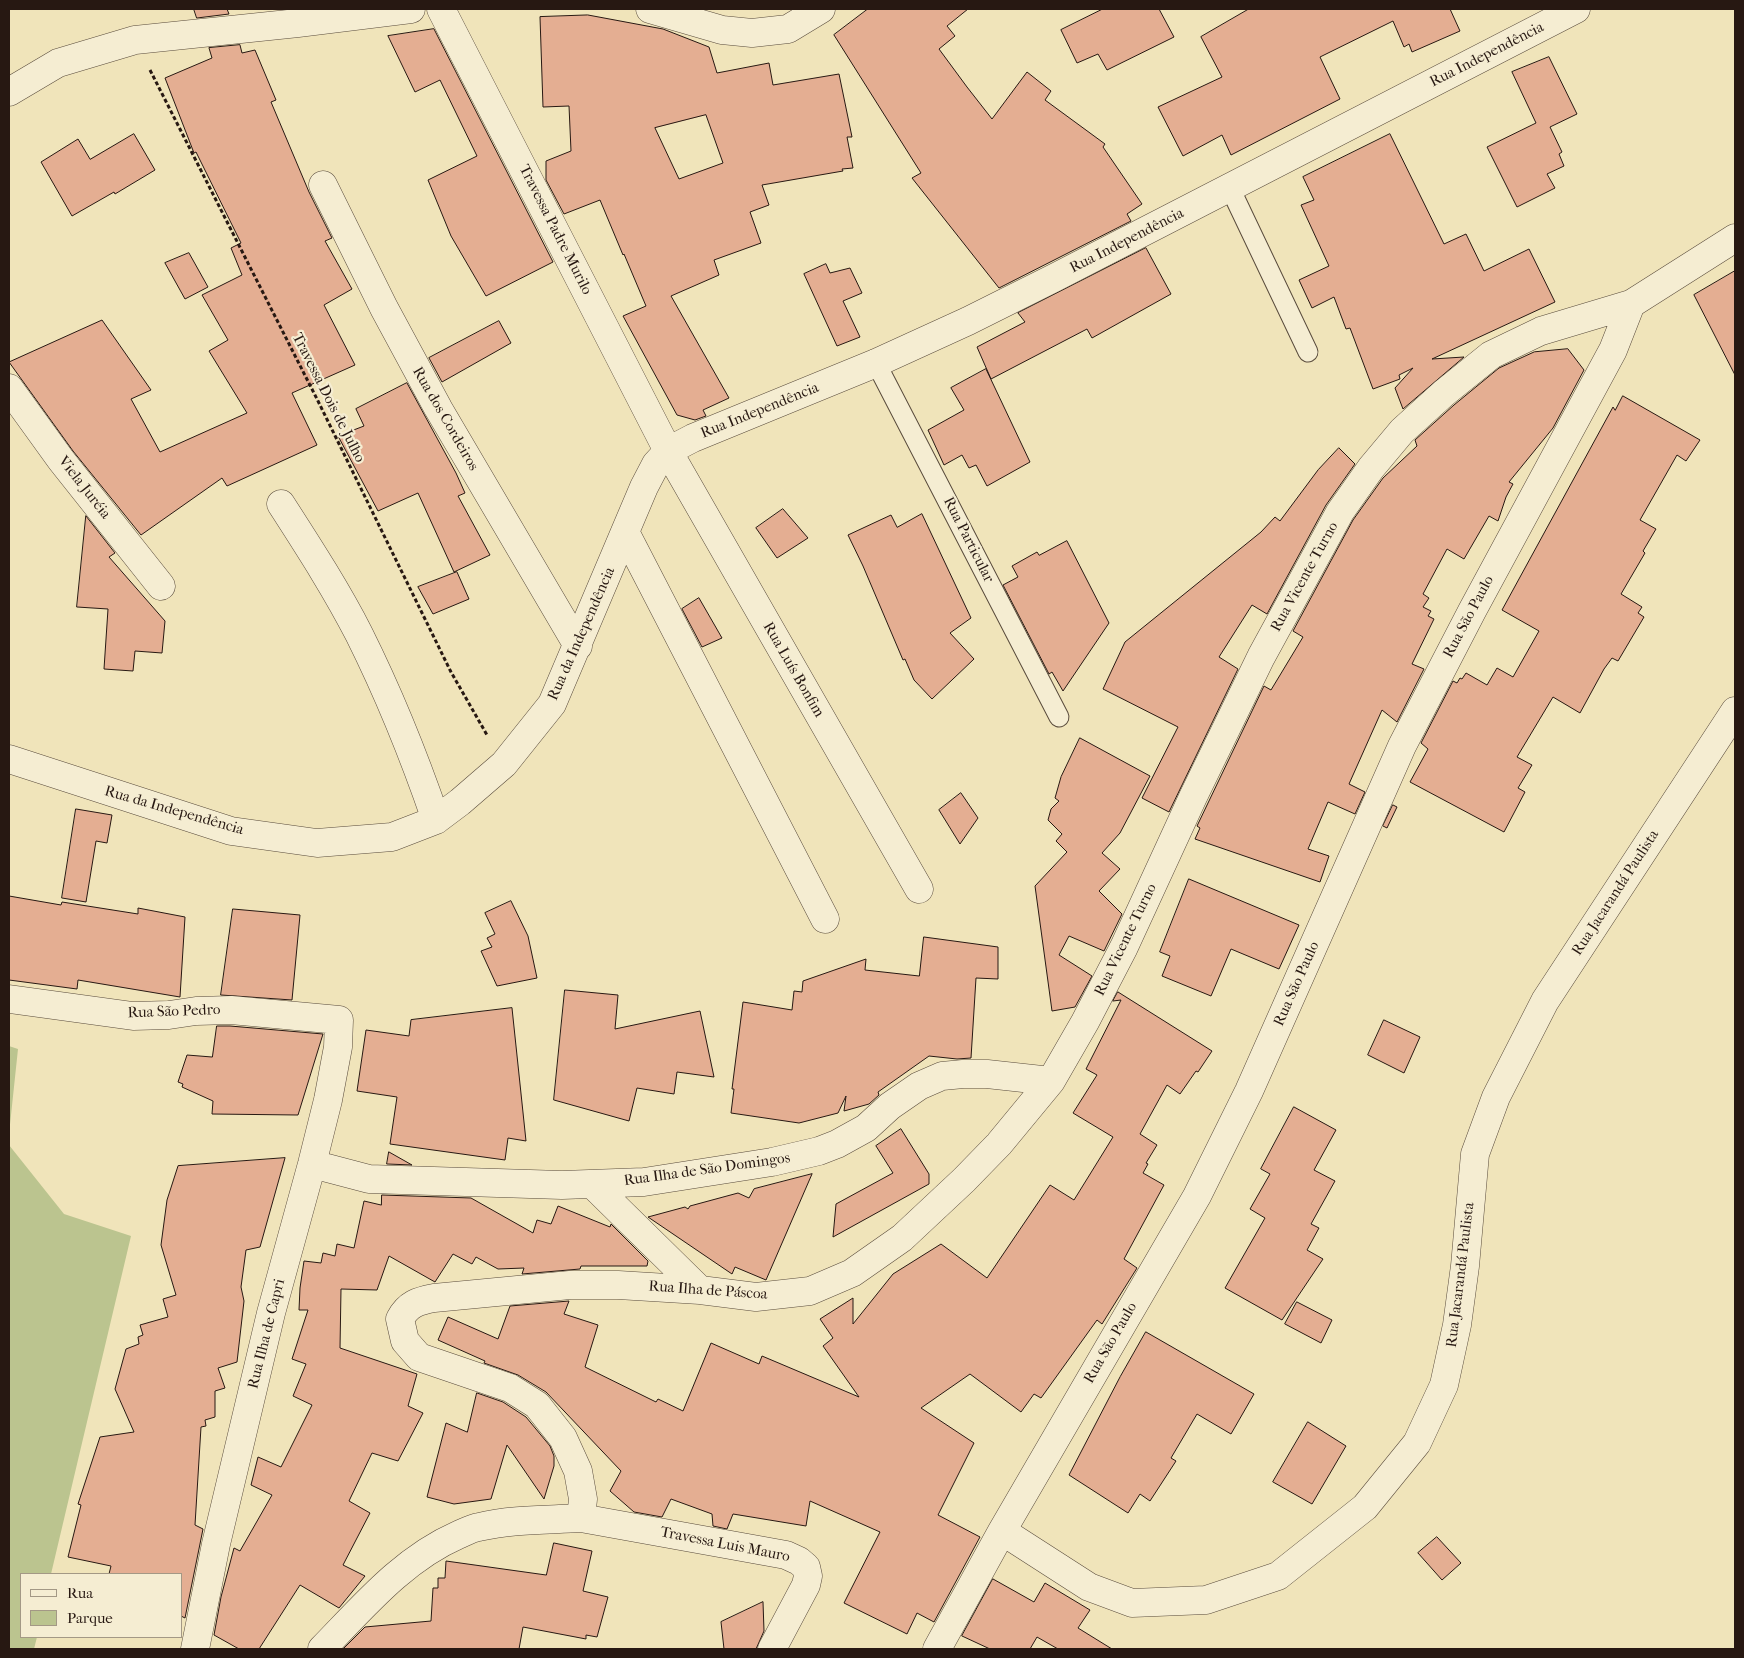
<!DOCTYPE html>
<meta charset="utf-8">
<style>
body{margin:0}
#map{position:relative;width:1744px;height:1658px;overflow:hidden;background:#f0e4ba;font-family:"IM FELL French Canon",serif}
canvas{display:block}
.frame{position:absolute;inset:0;border:10px solid #271812;pointer-events:none}
.legend{position:absolute;left:20px;top:1573px;width:162px;height:65px;box-sizing:border-box;background:#f5edd2;border:1px solid #a39885;margin:0;padding:6px 9px;list-style:none;font-size:15px;color:#271812}
.legend li{display:flex;align-items:center;gap:10px;height:25px}
.legend b{width:25px;border:1px solid #a39885}
</style>
<div id="map">
<canvas width="1744" height="1658"></canvas>
<div class="frame"></div>
<ul class="legend">
<li><b style="height:6px;background:#f5edd2"></b>Rua</li>
<li><b style="height:14px;background:#bbc48f"></b>Parque</li>
</ul>
</div>
<script>
const c = document.querySelector('canvas').getContext('2d');
c.lineJoin = 'round';
function fill(path, color) {
  c.fillStyle = color;
  c.fill(path, 'evenodd');
}
function stroke(path, color, width, dash) {
  c.strokeStyle = color;
  c.lineWidth = width;
  c.lineCap = dash ? 'butt' : 'round';
  c.setLineDash(dash || []);
  c.stroke(path);
}
function drawText(font, color, halo, rows, align = 'center') {
  c.font = font + ' "IM FELL French Canon",serif';
  c.lineWidth = 4.5;
  c.setLineDash([]);
  c.textBaseline = 'middle';
  c.strokeStyle = halo;
  c.fillStyle = color;
  for (const [text, x, y, turn = 0] of rows) {
    c.save();
    c.translate(x, y);
    c.rotate((+turn || 0) * Math.PI / 180);
    c.textAlign = isNaN(turn) ? turn : align;
    if (halo) c.strokeText(text, 0, 0);
    c.fillText(text, 0, 0);
    c.restore();
  }
}
const green = new Path2D(`
 M9,1046L18,1049L9,1134Z
 M9,1145L64,1214L131,1236L51,1574H21V1637H37L34,1649H9Z`);
const building = new Path2D(`
 M194,9H227L229,14L197,18Z
 M868,9H968L947,26L955,36L939,49L967,87L992,119L1027,72L1051,91L1045,100L1105,144L1103,147L1142,204L1127,214L1131,221L999,288L912,178L921,173L834,35Z
 M1103,9H1159L1174,37L1107,70L1098,54L1077,63L1061,30Z
 M1249,9H1450L1460,31L1412,52L1409,44L1404,47L1393,21L1320,57L1340,99L1231,155L1222,135L1183,156L1158,107L1222,77L1201,37Z
 M588,15L663,29L709,47L717,73L769,63L773,85L839,74L852,137H847L853,168L842,169L843,171L762,185L769,205L750,212L761,243L714,260L719,275L671,296L729,398L703,410L706,416L695,420L677,415L623,316L646,306L624,254L623,255L600,200L564,214L546,180V161L571,151L569,106L543,107L540,17ZM706,115L723,163L679,179L655,128Z
 M434,29L553,262L486,296L451,236L428,180L477,156L440,80L415,92L388,36Z
 M240,45L242,53L255,50L276,100L271,102L309,192L332,238L325,241L352,289L324,305L355,365L292,393L317,445L227,486L222,478L141,535L73,451L9,362L102,320L151,390L131,399L160,452L247,413L209,351L228,340L202,295L242,275L231,248L241,243L196,152L194,153L165,78L212,58L209,48Z
 M1549,57L1577,114L1550,127L1562,152L1559,154L1564,166L1547,174L1555,188L1517,207L1487,147L1536,123L1512,72Z
 M134,134L155,170L115,194L114,192L72,216L41,162L78,139L90,159Z
 M1390,134L1444,244L1466,234L1484,271L1529,249L1555,302L1432,359L1464,357L1403,409L1395,388L1413,368L1399,375L1400,379L1373,389L1350,328L1346,329L1334,297L1312,308L1299,280L1329,266L1301,205L1314,200L1303,177Z
 M1146,248L1171,294L1092,338L1087,329L991,379L977,347L1025,322L1018,313Z
 M189,253L208,287L185,299L165,263Z
 M826,264L830,273L850,268L862,293L843,301L860,337L837,346L804,274Z
 M1735,271V375L1694,295Z
 M499,321L511,343L442,382L429,358Z
 M1568,349L1584,370L1553,428L1509,482L1513,484L1506,497L1498,521L1489,516L1464,559L1447,549L1423,594L1429,598L1423,607L1431,611L1428,616L1434,619L1412,664L1424,669L1397,722L1382,710L1349,784L1365,792L1355,814L1328,802L1308,849L1329,856L1320,882L1195,839L1200,828L1197,826L1264,686L1271,690L1303,637L1293,631L1353,520L1383,478L1417,446L1415,440L1454,405L1499,368L1534,352Z
 M986,369L1030,462L987,486L976,465L969,468L962,455L944,465L928,430L964,410L951,388Z
 M407,383L456,473L465,493L458,496L490,555L454,572L418,493L378,511L338,436L364,426L356,409Z
 M1623,396L1700,440L1686,461L1677,455L1640,520L1656,529L1643,551L1645,553L1621,594L1642,607L1638,613L1644,617L1618,661L1612,658L1604,669L1580,713L1553,697L1517,757L1532,765L1518,788L1525,792L1504,832L1410,782L1428,749L1421,743L1453,681L1457,683L1460,678L1462,679L1466,673L1487,685L1497,668L1513,677L1539,631L1502,610L1613,407L1615,410Z
 M1339,448L1355,464L1326,505L1267,614L1252,605L1219,657L1238,669L1169,812L1142,798L1178,727L1103,689L1125,642L1261,532L1275,517L1280,521L1318,470Z
 M783,509L808,538L777,558L756,528Z
 M922,514L971,618L950,633L974,659L932,699L914,680L905,659L903,660L863,566L848,535L891,515L897,527Z
 M86,516L115,553L109,557L165,621L162,653L135,651L133,671L104,669L108,609L77,607Z
 M1067,541L1109,623L1063,691L1052,672L1049,674L1003,585L1018,577L1012,566L1037,552L1039,555Z
 M457,572L469,599L433,614L418,587Z
 M699,598L722,638L702,647L682,609Z
 M1080,738L1150,776L1120,833L1102,853L1120,869L1099,891L1122,914L1104,951L1069,936L1059,955L1092,976L1075,1007L1052,1011L1035,886L1067,852L1056,841L1062,834L1048,820L1051,809L1059,801L1055,798L1061,777Z
 M961,793L978,818L960,844L939,810Z
 M1393,805L1397,807L1387,828L1383,826Z
 M76,809L112,815L107,843L96,841L86,902L62,898Z
 M1189,879L1299,925L1279,969L1231,949L1211,996L1162,976L1170,956L1160,952Z
 M9,896L61,905L62,902L138,914V908L185,917L180,997L78,980L77,989L9,980Z
 M511,901L528,936L537,978L497,986L481,951L492,947L487,938L495,934L485,913Z
 M233,909L300,915L292,1000L221,995Z
 M924,937L998,947V979L976,978L971,1058L957,1059L929,1056L878,1092L879,1095L869,1104L844,1111L846,1096L838,1113L799,1123L731,1113L734,1089H732L743,1002L792,1010L794,991L802,992L803,981L866,959L865,970L919,976Z
 M565,990L618,995L615,1029L700,1011L714,1077L677,1072L674,1094L637,1088L629,1121L554,1100Z
 M1118,992L1212,1051L1198,1072L1196,1071L1180,1094L1167,1085L1140,1134L1157,1145L1146,1163L1148,1164L1143,1173L1164,1185L1124,1259L1137,1268L1102,1324L1097,1320L1041,1398L1034,1394L1021,1412L970,1374L921,1408L974,1443L938,1515L980,1537L934,1622L917,1613L907,1634L844,1603L880,1532L810,1501L806,1526L733,1514L727,1529L713,1526L712,1514L671,1499L662,1517L634,1512L610,1491L621,1471L546,1392L518,1375L484,1363L485,1361L438,1340L448,1317L498,1339L510,1306L569,1301L564,1314L598,1325L585,1367L656,1402L658,1399L683,1411L711,1343L759,1364L762,1356L859,1397L823,1346L833,1338L820,1319L853,1298V1324L893,1274L941,1244L987,1278L1050,1185L1074,1200L1113,1137L1073,1113L1097,1075L1086,1069L1121,1000L1113,1001Z
 M512,1008L526,1141L508,1138L505,1160L390,1144L397,1097L357,1091L366,1030L409,1036L411,1020Z
 M1384,1020L1420,1037L1404,1073L1368,1055Z
 M217,1026H230L323,1034L298,1115L212,1114L213,1101L182,1087L183,1084L178,1082L187,1055L212,1057Z
 M1294,1107L1336,1130L1314,1170L1335,1181L1311,1224L1319,1228L1307,1250L1323,1259L1282,1320L1225,1288L1265,1218L1250,1209L1270,1174L1261,1169Z
 M901,1129L929,1174V1184L833,1237L836,1204L893,1173L876,1146Z
 M389,1152L412,1165L387,1164Z
 M285,1158L260,1247L246,1250L241,1287L244,1301L237,1362L218,1368L225,1388L215,1391V1417L205,1420L206,1426L201,1427L195,1525L203,1529L185,1618L181,1616V1574H109L111,1566L68,1557L81,1505L78,1504L100,1437L134,1432L115,1389L126,1349L139,1344L138,1337L143,1335L140,1325L168,1317L163,1299L176,1295L161,1245L167,1200L178,1166Z
 M812,1174L766,1280L735,1267L732,1274L648,1217L685,1207L688,1209L690,1206L738,1193L749,1198L754,1189Z
 M382,1195L471,1198L533,1233L537,1220L551,1224L558,1206L610,1227L611,1224L648,1261L647,1266H581L580,1269L522,1274L524,1268L498,1269L476,1257L472,1264L453,1254L435,1282L389,1256L377,1290L341,1289L340,1348L417,1374L408,1406L423,1413L398,1461L372,1453L349,1501L370,1513L343,1565L365,1576L339,1608L300,1585L259,1649H239L214,1635L221,1597L234,1548L240,1551L272,1495L251,1485L258,1457L281,1467L312,1405L293,1396L306,1364L292,1359L308,1310H299L300,1288L304,1261L321,1263L323,1253L335,1256L337,1244L354,1248L364,1201L381,1205Z
 M1297,1302L1332,1320L1321,1343L1285,1324Z
 M1146,1332L1254,1394L1231,1434L1197,1414L1171,1458L1176,1461L1150,1501L1140,1494L1128,1513L1069,1475L1120,1377Z
 M477,1393L503,1402L526,1417L550,1446L554,1456V1466L544,1499L507,1445L491,1499L454,1504L427,1497L446,1423L467,1432Z
 M1308,1422L1346,1446L1312,1504L1273,1482Z
 M1437,1537L1461,1563L1442,1580L1418,1553Z
 M554,1543L592,1551L583,1591L608,1597L597,1637L586,1635V1639L523,1627L519,1649H343L365,1627L431,1621L433,1588H438V1578H445L446,1561L546,1575Z
 M993,1579L1034,1602L1045,1583L1090,1610L1078,1628L1112,1649H1058L1037,1637L1030,1649H990L962,1636Z
 M763,1602L764,1631L756,1649H724L721,1622Z`);
const path = new Path2D(`
 M150,70L318,401L451,672L487,735`);
const service = new Path2D(`
 M1230,188L1308,352
 M876,363L1059,717`);
const minor = new Path2D(`
 M441,9L668,451L919,889
 M650,9L722,30L752,33L788,29L821,9
 M9,92L58,63L135,40L298,23L411,9
 M323,185L384,308L438,408L578,646
 M9,388L61,460L161,586
 M281,504C308,546 336,589 359,634C389,694 414,756 436,820
 M625,532L825,919
 M9,759L231,831L317,843L392,837L436,820L460,802L504,764L552,704L644,487L656,464L668,451L693,438L876,363L968,321L1054,278L1576,9
 M9,999L133,1016L169,1015L196,1011L231,1010L339,1020L338,1047L328,1100L312,1164L271,1313L216,1544L195,1649
 M312,1164L369,1179L562,1185L644,1182L772,1162L819,1151L837,1144L866,1128L890,1106L919,1086L942,1076L963,1074H987L1051,1081
 M592,1184L700,1290
 M581,1518L786,1555L799,1561L806,1567L808,1576L806,1585L772,1649
 M1002,1531L1089,1587L1132,1603L1206,1600L1278,1576L1365,1507L1417,1443L1444,1385L1457,1325L1465,1266L1475,1154L1496,1097L1545,1001L1735,711
 M322,1649C363,1607 403,1559 458,1535C465,1532 472,1528 479,1527C512,1519 548,1520 581,1518L583,1499L578,1471L563,1438L537,1405L510,1388L419,1357L405,1341L400,1319C408,1304 418,1301 434,1298L570,1285H618L700,1290L756,1297L810,1291L852,1273L902,1238L964,1180L999,1144L1051,1081L1085,1022L1124,947L1193,797L1261,657L1340,512L1371,468L1402,431L1444,393L1491,355L1541,331L1631,304L1735,238
 M937,1649L1002,1531L1197,1196L1249,1091L1402,746L1472,611L1613,350L1631,304`);
const streetNames = [
 ["Rua Independência",1487,55,-27],
 ["Travessa Padre Murilo",555,230,63],
 ["Rua Independência",1127,241,-27],
 ["Travessa Dois de Julho",328,398,63],
 ["Rua Independência",760,411,-22],
 ["Rua dos Cordeiros",445,419,60],
 ["Viela Juréia",84,488,52],
 ["Rua Particular",968,540,63],
 ["Rua Vicente Turno",1305,577,-61],
 ["Rua São Paulo",1469,617,-62],
 ["Rua da Independência",582,634,-66],
 ["Rua Luís Bonfim",793,670,60],
 ["Rua da Independência",174,811,16],
 ["Rua Jacarandá Paulista",1616,893,-57],
 ["Rua Vicente Turno",1126,940,-64],
 ["Rua São Paulo",1297,984,-66],
 ["Rua São Pedro",174,1012,-2],
 ["Rua Ilha de São Domingos",707,1170,-8],
 ["Rua Jacarandá Paulista",1461,1275,-83],
 ["Rua Ilha de Páscoa",708,1291,4],
 ["Rua Ilha de Capri",267,1334,-76],
 ["Rua São Paulo",1111,1343,-60],
 ["Travessa Luis Mauro",725,1545,11]
];
fill(green, '#bbc48f');
fill(building, '#e4ae92');
stroke(building, '#271812', 1);
stroke(service, '#594b3c', 21);
stroke(minor, '#594b3c', 29);
stroke(path, '#271812', 3, [4, 2.5]);
stroke(service, '#f5edd2', 19);
stroke(minor, '#f5edd2', 28);
drawText('15px', '#271812', '#f5edd2', streetNames);
</script>
